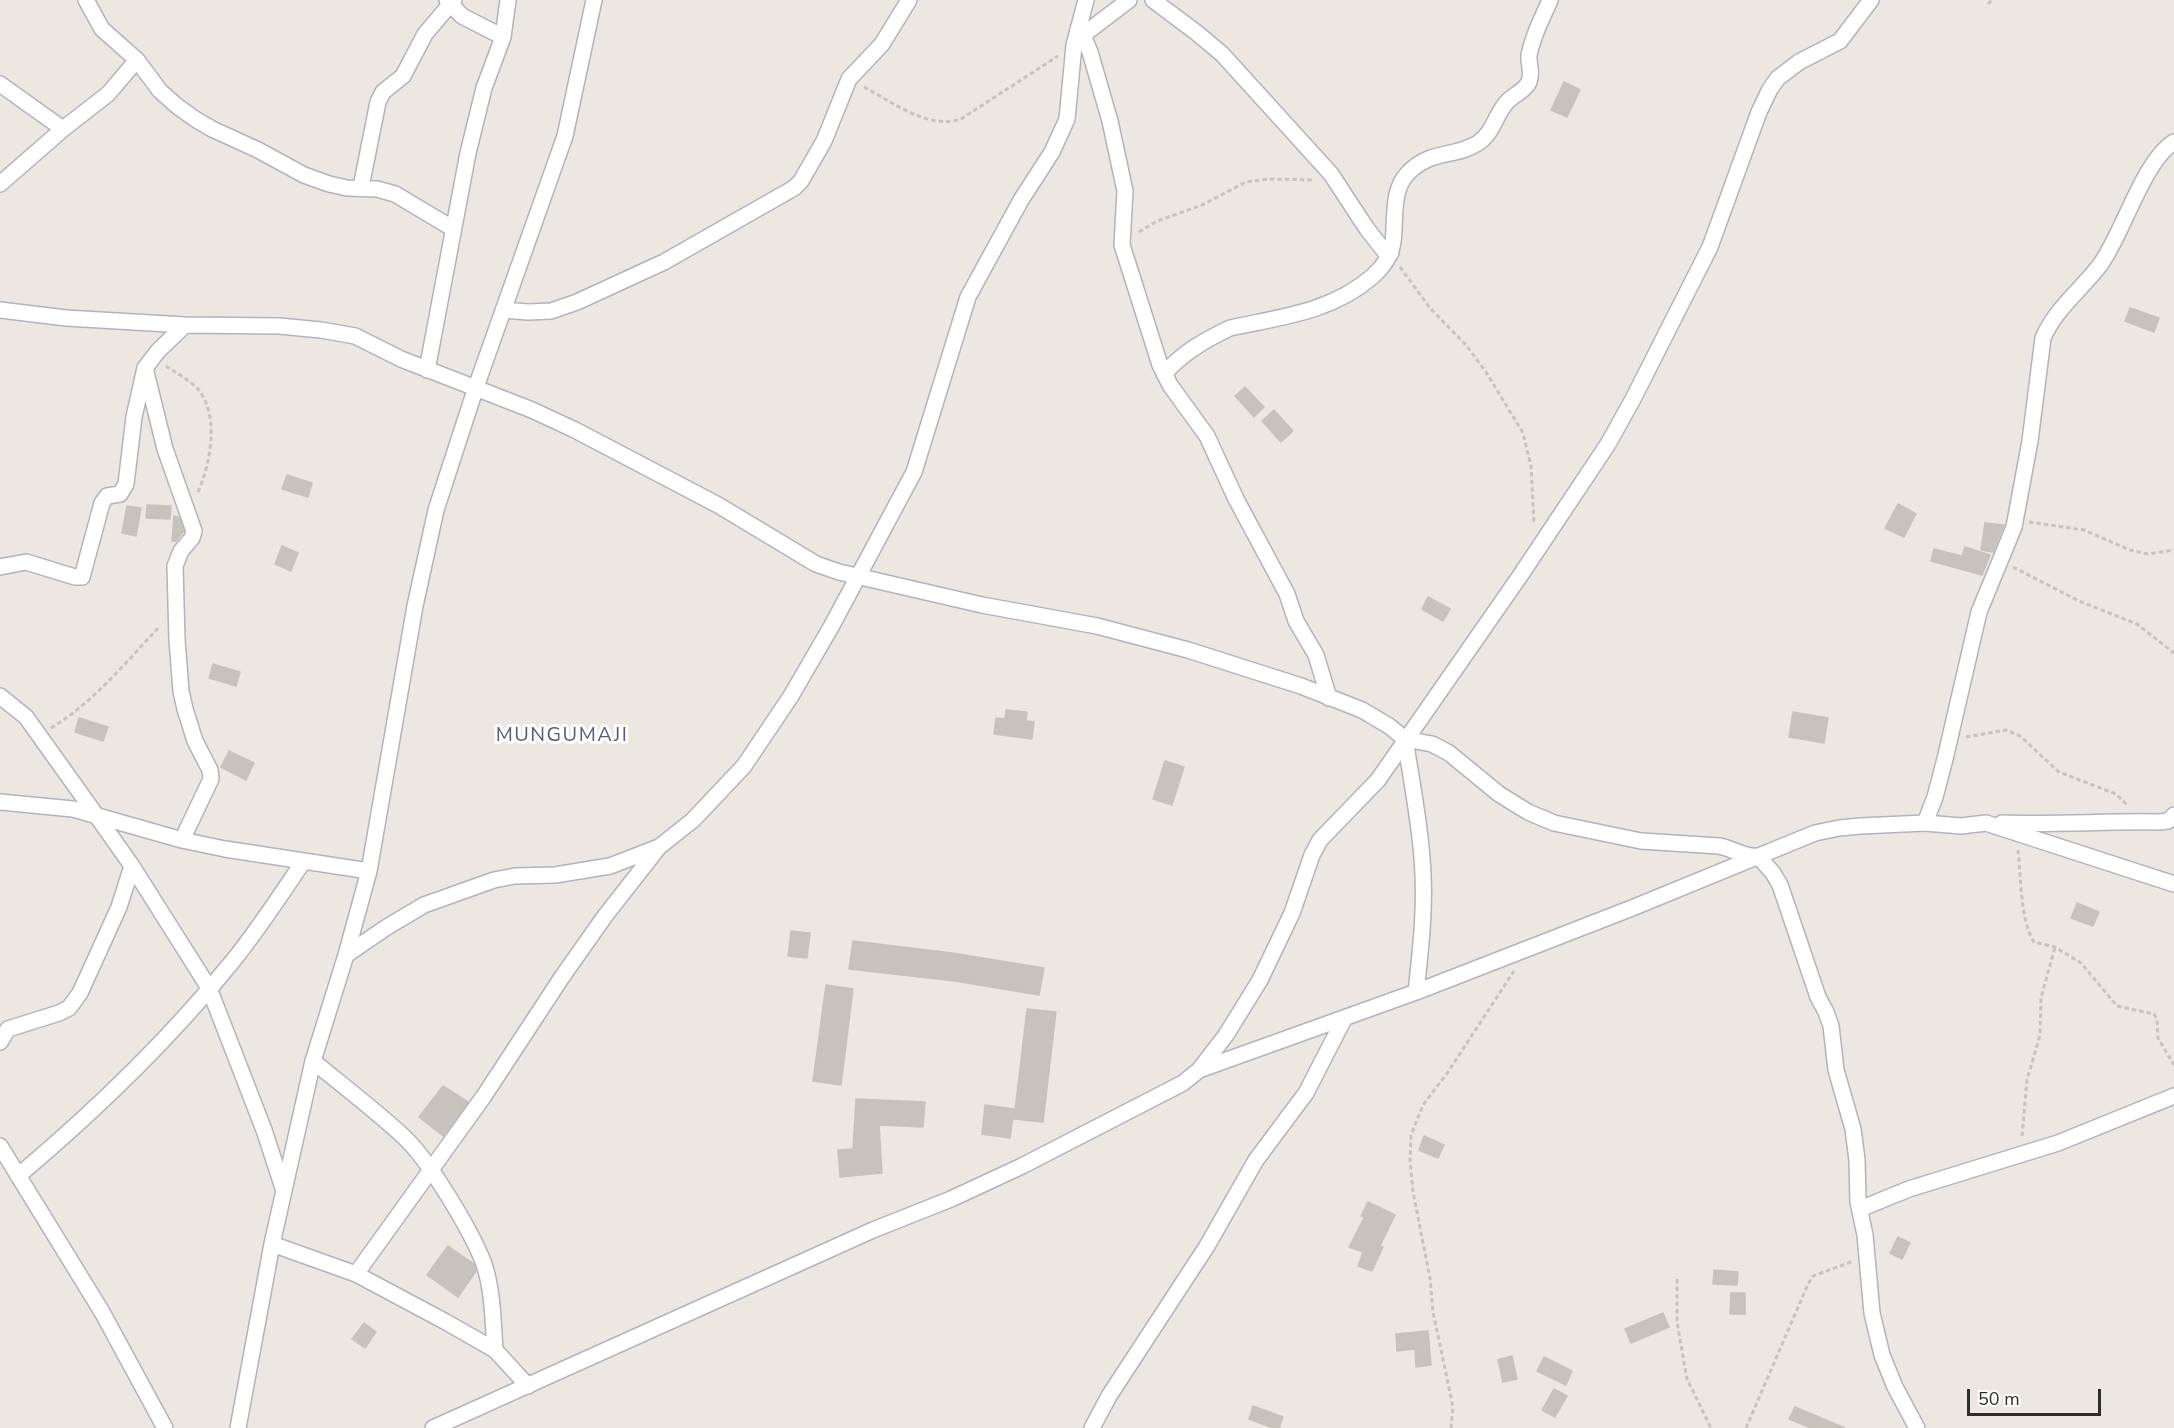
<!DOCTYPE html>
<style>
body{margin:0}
#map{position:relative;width:2174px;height:1428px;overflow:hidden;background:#ede7e1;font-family:"Nunito Sans",sans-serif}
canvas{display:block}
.scale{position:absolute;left:1967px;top:1389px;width:134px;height:27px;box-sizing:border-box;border:3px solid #2d2d2d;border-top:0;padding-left:8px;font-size:18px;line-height:21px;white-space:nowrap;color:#2d2d2d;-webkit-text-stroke:4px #fff;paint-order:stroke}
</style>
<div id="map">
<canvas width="2174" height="1428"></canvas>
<div class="scale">50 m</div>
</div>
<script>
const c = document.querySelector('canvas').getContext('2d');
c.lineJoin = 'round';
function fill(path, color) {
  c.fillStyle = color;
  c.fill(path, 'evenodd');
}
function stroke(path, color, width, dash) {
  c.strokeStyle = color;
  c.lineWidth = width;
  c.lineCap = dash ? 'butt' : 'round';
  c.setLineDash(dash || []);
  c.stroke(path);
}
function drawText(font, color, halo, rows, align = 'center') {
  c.font = font + ' "Nunito Sans",sans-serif';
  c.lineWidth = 6;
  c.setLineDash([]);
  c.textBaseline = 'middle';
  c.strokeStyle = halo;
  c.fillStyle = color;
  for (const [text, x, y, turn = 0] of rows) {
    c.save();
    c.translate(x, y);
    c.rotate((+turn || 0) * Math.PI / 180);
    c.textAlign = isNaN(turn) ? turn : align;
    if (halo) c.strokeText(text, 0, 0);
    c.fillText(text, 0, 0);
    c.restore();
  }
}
const building = new Path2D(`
 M1564,82L1580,90L1567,117L1551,110Z
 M2130,308L2159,318L2154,332L2125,321Z
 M1245,387L1264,407L1254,417L1235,396Z
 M1274,410L1293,431L1281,442L1262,421Z
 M287,475L312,483L308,497L282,489Z
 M1898,504L1916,514L1904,537L1885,528Z
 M147,505L171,506L170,519L146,518Z
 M127,506L141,508L136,536L122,533Z
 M174,516L179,517L184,531L176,541H172Z
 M1985,523L2004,525L1993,552L1981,550Z
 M282,546L298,553L291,571L275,564Z
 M1965,547L1990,555L1982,575L1931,561L1934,549L1962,556Z
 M1428,597L1450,609L1443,621L1422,609Z
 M213,664L240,672L236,686L209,678Z
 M1006,710L1027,712L1026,721L1034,722L1032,739L994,734L996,718L1005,719Z
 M1793,712L1828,718L1824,743L1789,737Z
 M79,718L108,727L103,741L75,732Z
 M229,751L254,763L246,780L221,767Z
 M1165,761L1184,767L1172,805L1153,799Z
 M2077,903L2099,912L2093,926L2071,918Z
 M791,931L810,933L807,958L788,956Z
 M853,941L952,953L1044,968L1039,995L955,981L849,969Z
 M826,985L853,989L841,1085L813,1081Z
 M1027,1009L1056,1012L1043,1122L1014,1119Z
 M443,1086L468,1102L443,1136L419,1117Z
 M856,1099L925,1102L923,1127L879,1125L882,1173L840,1177L838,1150L853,1149Z
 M985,1105L1014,1109L1010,1138L982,1134Z
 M1424,1136L1444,1145L1438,1158L1419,1150Z
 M1368,1202L1395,1215L1380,1246L1383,1247L1372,1271L1358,1266L1363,1252L1349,1247L1364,1218L1361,1216Z
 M1898,1237L1910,1243L1902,1259L1890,1253Z
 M448,1246L474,1264L476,1271L458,1297L427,1275Z
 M1714,1270L1738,1272L1737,1285L1713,1284Z
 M1731,1293H1745V1314H1730Z
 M1663,1313L1669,1327L1631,1343L1625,1329Z
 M364,1323L376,1332L365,1348L352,1339Z
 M1428,1331L1431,1365L1416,1367L1415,1349L1397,1351L1396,1334Z
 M1512,1356L1517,1379L1503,1382L1498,1360Z
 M1544,1357L1572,1371L1566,1385L1537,1371Z
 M1554,1389L1567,1396L1555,1417L1542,1410Z
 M1253,1406L1283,1417L1279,1428H1273L1249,1419Z
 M1795,1407L1845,1428H1811L1789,1419Z`);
const path = new Path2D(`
 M1988,4L1992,0
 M864,87C892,102 928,130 961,119L1058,56
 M1139,232L1157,221L1200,206L1246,182L1269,179L1315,180
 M1400,267L1430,308L1466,345L1486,372L1523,433L1531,466L1534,524
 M166,366C176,373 188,379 197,388C220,414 211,462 198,492
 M2029,522L2084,530L2130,550L2148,554L2174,550
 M2013,567L2079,601L2137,624L2174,653
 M51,728C94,702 126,662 160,626
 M1966,737L2006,730L2020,736L2059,772L2116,794L2127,805
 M2018,850C2021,876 2020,920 2034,942L2055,947L2081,963L2117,1006L2154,1014L2157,1019L2158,1038L2174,1065
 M2022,1136L2027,1080L2040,1035L2041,998L2055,947
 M1677,1279V1322L1687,1379L1711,1428
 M1451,1428L1453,1407L1433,1312L1430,1278L1413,1192L1410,1160L1411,1135L1423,1105L1448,1072L1514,971
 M1746,1428L1808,1284L1813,1276L1851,1262`);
const minor = new Path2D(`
 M86,0L102,29L137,60L160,91L177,106L195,119L212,129L258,150L304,175L329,184L347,188L377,189L395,194L452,228
 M447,0L462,16L503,37
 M1153,0L1197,33L1222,54L1331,174L1367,229L1386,253H1391
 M1078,29L1083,35L1090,52L1110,121L1125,191L1122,245L1160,365L1170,385L1207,436L1236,499L1287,594L1296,621L1316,655L1329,698
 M1083,35L1129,0
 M0,84L63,129
 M0,184L63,129L108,94L137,60
 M361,187L378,102L383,92L403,76L425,34L454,0
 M0,310L66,318L185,325L279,326L321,330L355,336L401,359L532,410L575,430L718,505L816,564L839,572L982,605L1097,626L1188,650L1301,686L1362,710L1389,726L1405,739L1432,744L1449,753L1499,794L1528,812L1554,823L1641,841L1719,846C1732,848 1745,858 1758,856L1773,873L1780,885L1818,997L1826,1012L1831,1026L1836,1070L1853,1129L1857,1160L1858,1202L1865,1235L1872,1313L1882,1355L1895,1387L1917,1428
 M503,310L528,312L551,311L577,302L664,262L794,188L801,181L824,141L849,79L882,44L909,0
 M145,368L165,449L194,531L192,538L181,551L175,566L177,640L181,691L185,709L195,741L210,770L211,779L182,840
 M427,370L468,153L484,88L503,37L508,0
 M1164,374C1182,353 1205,340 1230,328C1281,317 1332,312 1373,276C1383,267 1391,256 1393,242C1396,220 1391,190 1408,173C1431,149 1455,158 1478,143C1493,133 1495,116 1506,103C1513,95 1525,91 1529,82C1533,72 1528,64 1529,55C1533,34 1542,19 1550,0
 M0,567L26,562L75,577H82L102,503L107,496L120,494L126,484L134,417L145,368L158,351L185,325
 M0,696L26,717L96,815L132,866L209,988L264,1130L283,1188
 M1405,739C1411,778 1419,818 1422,858C1426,902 1421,947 1416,992
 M0,802L73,809L182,840L225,849L369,871
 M1925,823L1935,797L1945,759L1979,612L2014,527L2030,441L2043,338C2056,308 2081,290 2100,265C2123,234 2143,161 2174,142
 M2002,823C2055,825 2107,821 2159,822L2168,821L2174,815
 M346,955L387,927L424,905L494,880L515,876L555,875L610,866L659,847L693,820L744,766L791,696L831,627L914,472L968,297L1021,200L1052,152L1067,119L1074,45L1086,0
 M0,1042L8,1029L59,1013L69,1008L80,993L119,907L132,866
 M313,1061C343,1086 375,1110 404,1137C429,1160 472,1232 484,1264C493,1291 493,1322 495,1350
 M1199,1070L1226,1035L1260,980L1292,913L1312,855L1320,840L1378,780L1520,576L1608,444L1633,399L1710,247L1759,112L1770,89L1778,78L1799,62L1840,41L1871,0
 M0,1146L102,1312L165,1428
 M18,1176C95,1111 168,1041 232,962C258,930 280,896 303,862
 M1860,1209L1909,1189L2058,1143L2174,1096
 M272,1244L356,1274L446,1322L495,1350L528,1386
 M356,1274L484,1096L562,977L605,916L659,847
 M238,1428L272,1244L313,1061L346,955L369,871L415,606L436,510L476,387L565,136L594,0
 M433,1428L873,1230L951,1199L1022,1166L1183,1083L1199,1070L1416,992L1632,908L1815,833L1839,828L1861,826L1925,823L1961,826L1986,823L2174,884
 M1092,1428L1109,1396L1207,1246L1256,1160L1306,1093L1344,1019`);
const quarterNames = [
 ["MUNGUMAJI",562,736]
];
fill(building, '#c6c2bc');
stroke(building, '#c9c2ba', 1.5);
stroke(minor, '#b1b4bc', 18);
stroke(path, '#c4c4c4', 3, [4.5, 3]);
stroke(minor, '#fff', 15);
c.letterSpacing = '1.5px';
drawText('20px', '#515d7a', '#fff', quarterNames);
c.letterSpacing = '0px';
</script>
